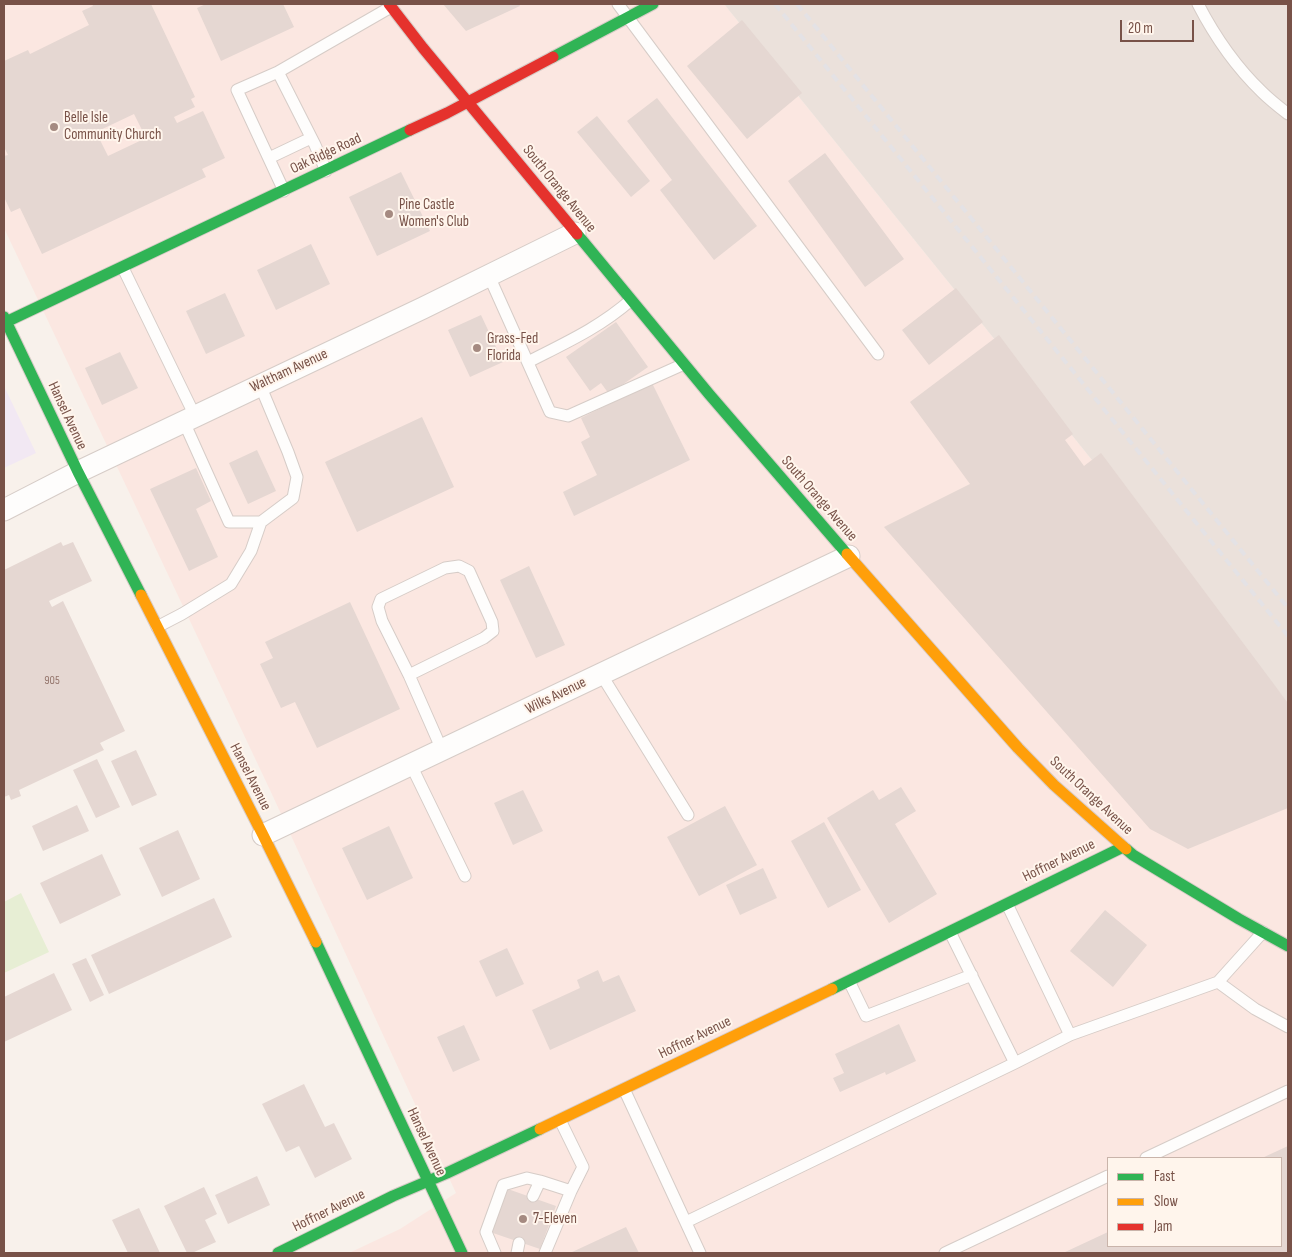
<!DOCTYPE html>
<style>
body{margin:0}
#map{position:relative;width:1292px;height:1257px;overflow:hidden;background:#f8f1eb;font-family:"Sofia Sans Condensed",sans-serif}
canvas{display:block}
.frame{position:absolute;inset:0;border:5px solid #785248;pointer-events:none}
.legend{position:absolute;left:1107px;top:1157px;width:175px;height:90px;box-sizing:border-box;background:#fff5ec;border:1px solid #c9b4aa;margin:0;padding:6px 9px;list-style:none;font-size:15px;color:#785248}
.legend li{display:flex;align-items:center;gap:10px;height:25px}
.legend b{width:25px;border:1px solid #c9b4aa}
.scale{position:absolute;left:1120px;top:20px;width:74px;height:22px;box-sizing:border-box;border:2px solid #785248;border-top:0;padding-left:6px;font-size:15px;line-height:18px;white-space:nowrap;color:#785248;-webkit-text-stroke:4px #fff5ec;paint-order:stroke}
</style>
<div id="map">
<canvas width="1292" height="1257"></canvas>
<div class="frame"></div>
<ul class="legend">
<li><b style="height:6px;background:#30b455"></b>Fast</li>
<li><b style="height:6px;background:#ff9f0a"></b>Slow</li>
<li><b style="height:6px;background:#e5322d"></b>Jam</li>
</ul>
<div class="scale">20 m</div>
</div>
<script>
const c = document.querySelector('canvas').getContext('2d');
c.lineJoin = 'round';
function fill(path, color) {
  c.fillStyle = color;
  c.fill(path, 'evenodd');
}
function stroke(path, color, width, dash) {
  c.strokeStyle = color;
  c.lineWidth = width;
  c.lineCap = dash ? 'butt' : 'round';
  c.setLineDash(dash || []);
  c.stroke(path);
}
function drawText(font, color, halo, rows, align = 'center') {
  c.font = font + ' "Sofia Sans Condensed",sans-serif';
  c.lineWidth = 4;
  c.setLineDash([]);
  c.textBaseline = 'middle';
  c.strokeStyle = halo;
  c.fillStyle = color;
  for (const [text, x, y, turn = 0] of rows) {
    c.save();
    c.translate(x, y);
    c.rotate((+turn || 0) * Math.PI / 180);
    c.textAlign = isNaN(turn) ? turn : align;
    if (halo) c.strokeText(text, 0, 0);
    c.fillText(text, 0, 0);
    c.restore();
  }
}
const commercial = new Path2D(`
 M4,4H724L1288,703V1253H349L400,1229L456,1193L270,790L4,228ZM1108,1158H1281V1246H1108Z`);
const industrial = new Path2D(`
 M724,4H1288V703Z`);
const education = new Path2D(`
 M4,386L36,453L4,468Z`);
const green = new Path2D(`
 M21,893L49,952L4,973V902Z`);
const building = new Path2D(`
 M92,4H151L195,97L191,99L195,107L174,117L177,123L203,111L225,158L202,169L206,177L42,254L20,208L11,212L4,197V156L8,155L4,147V61L28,50L30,54L89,25L82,11L93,6ZM134,114L146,138L108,156L96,132Z
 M206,4H283L294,27L221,61L197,8Z
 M443,4H519L520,6L466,31Z
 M742,20L802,93L747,139L687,66Z
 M657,98L757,226L714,260L660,190L672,180L627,121Z
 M597,116L650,181L631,197L577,132Z
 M825,153L904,259L865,287L788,181Z
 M401,172L430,231L377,256L349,197Z
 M311,244L330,284L276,310L257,270Z
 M956,288L983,322L929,365L902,330Z
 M225,293L245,336L206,354L186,311Z
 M481,315L503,362L470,377L448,330Z
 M616,322L648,367L609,394L601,383L590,391L566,357Z
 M999,335L1073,434L1065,440L1084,466L1101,453L1288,703V808L1188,849L1150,829L884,527L970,484L910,402Z
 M120,352L138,388L102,405L85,368Z
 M652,383L690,460L574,516L563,492L597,475L581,442L590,437L581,418Z
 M422,417L454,487L357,532L325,462Z
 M257,450L276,491L248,504L229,463Z
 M196,468L211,501L196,509L218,557L189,571L150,489Z
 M61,542L63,546L73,542L92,581L49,601L52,607L63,601L125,731L100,743L104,750L19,790L21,796L11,800L9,795L4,797V570Z
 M529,566L565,645L536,658L500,580Z
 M350,602L400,709L317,748L295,702L281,708L260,664L273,658L265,642Z
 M136,750L157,795L132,806L111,761Z
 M97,759L120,807L96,818L73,770Z
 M901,787L916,811L895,824L937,894L889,923L827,818L873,790L879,800Z
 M523,790L543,831L513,845L494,803Z
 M77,805L89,831L43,851L32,826Z
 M725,806L757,865L699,896L667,837Z
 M824,822L861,890L828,908L791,841Z
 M389,826L413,878L367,900L342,848Z
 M178,830L200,879L162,897L139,848Z
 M102,854L121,895L60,924L40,883Z
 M763,868L777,898L740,915L726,885Z
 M214,898L232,937L109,994L91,955Z
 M1105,910L1147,945L1113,987L1070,951Z
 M507,948L524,984L496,997L479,961Z
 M86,958L104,995L90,1002L72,964Z
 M598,970L603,982L619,975L636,1011L550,1050L532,1010L580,988L577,980Z
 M54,973L72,1010L4,1042V997Z
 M899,1024L916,1061L886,1075L885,1072L840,1092L833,1078L844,1073L835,1054Z
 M464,1025L480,1060L453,1072L437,1037Z
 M304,1084L325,1127L334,1123L352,1159L315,1178L299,1146L286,1152L262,1104Z
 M1288,1146V1253H1063L1108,1232V1246H1281V1158H1262Z
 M257,1176L270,1205L228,1224L215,1195Z
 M204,1187L217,1214L205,1220L216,1242L192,1253H187L164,1206Z
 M505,1188L556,1206L540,1249L490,1232Z
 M139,1208L160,1253H128L112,1220Z
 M626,1227L639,1253H570Z`);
const lane = new Path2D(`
 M618,4L878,354
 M1198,4C1214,35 1236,67 1262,92C1270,100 1279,107 1288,114
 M278,72L237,90L284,191
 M269,158L311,138
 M326,171L315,145L278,72L391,7
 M123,268L195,416
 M489,276L550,412L568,416L684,364
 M528,362C565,343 599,328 631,300
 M184,422L229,522H261L293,498L297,477L288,452L260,385
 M157,627L182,614L231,584L251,551L261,522
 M601,674L688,815
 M409,675L484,638L493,631L492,622L469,571L459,566L445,568L381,599L378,607L382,621L409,675L442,750
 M411,765L465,876
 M1007,904L1070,1035
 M950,932L1015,1063
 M849,981L866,1016L972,975
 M1218,982L1255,1009L1288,1027
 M624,1089L700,1253
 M1146,1158L1288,1091
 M533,1196L540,1181L571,1191L583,1167L560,1120
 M686,1222L1015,1063L1070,1035L1218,982L1263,932
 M495,1253L486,1232L503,1185L527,1178L540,1181
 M517,1253L519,1243
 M545,1253L571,1191
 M945,1253L1108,1176`);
const street = new Path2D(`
 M4,510L78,472L423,308L575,233
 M263,835L849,556`);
const fast = new Path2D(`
 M553,57L653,4
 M577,234L709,394L847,554
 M4,317L78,472L141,595
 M6,322L410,130
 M1126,849L1133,855L1239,919L1288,946
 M316,942L462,1253
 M832,989L1123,847
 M278,1253L393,1196L447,1173L540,1129`);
const slow = new Path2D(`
 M847,554L1018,748L1054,785L1126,849
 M141,595L263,835L316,942
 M540,1129L832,989`);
const jam = new Path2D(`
 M389,4L423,48L577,234
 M410,130L447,113L553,57`);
const rail = new Path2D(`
 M775,4L1288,636
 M797,4L1288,608`);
const markers = [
 [54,127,5,"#a58a81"],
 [389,214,5,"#a58a81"],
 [477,348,5,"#a58a81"],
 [523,1219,5,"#a58a81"]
];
const numberNames = [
 ["905",52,681]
];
const poiNames = [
 ["Belle Isle",64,118],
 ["Community Church",64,135],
 ["Pine Castle",399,205],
 ["Women's Club",399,222],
 ["Grass-Fed",487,339],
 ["Florida",487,356],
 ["7-Eleven",533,1219]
];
const streetNames = [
 ["Oak Ridge Road",326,154,-25],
 ["South Orange Avenue",559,189,51],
 ["Waltham Avenue",289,371,-25],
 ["Hansel Avenue",67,416,65],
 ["South Orange Avenue",819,499,49],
 ["Wilks Avenue",556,696,-26],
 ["Hansel Avenue",250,777,63],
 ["South Orange Avenue",1091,796,43],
 ["Hoffner Avenue",1059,861,-26],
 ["Hoffner Avenue",695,1038,-26],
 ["Hansel Avenue",426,1142,65],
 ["Hoffner Avenue",329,1211,-26]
];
fill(commercial, '#fbe7e1');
fill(industrial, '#ebe1db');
fill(education, '#f2e8f3');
fill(green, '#e7eed4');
fill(building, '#e5d7d2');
stroke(lane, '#d6ccc7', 13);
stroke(street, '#d6ccc7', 23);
stroke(fast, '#d7ccc7', 13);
stroke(slow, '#d7ccc7', 13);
stroke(jam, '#d7ccc7', 13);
stroke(lane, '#fefdfc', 11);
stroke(street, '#fefdfc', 21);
stroke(fast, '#30b455', 11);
stroke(slow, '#ff9f0a', 11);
stroke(jam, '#e5322d', 11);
stroke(rail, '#e4e2e5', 4, [8, 5]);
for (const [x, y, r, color] of markers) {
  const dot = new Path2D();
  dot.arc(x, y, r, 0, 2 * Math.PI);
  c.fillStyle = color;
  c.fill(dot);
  stroke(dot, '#fff5ec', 2);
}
drawText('12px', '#95766d', null, numberNames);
drawText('15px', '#785248', '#fff5ec', poiNames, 'left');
drawText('15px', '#785248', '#fff5ec', streetNames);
</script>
